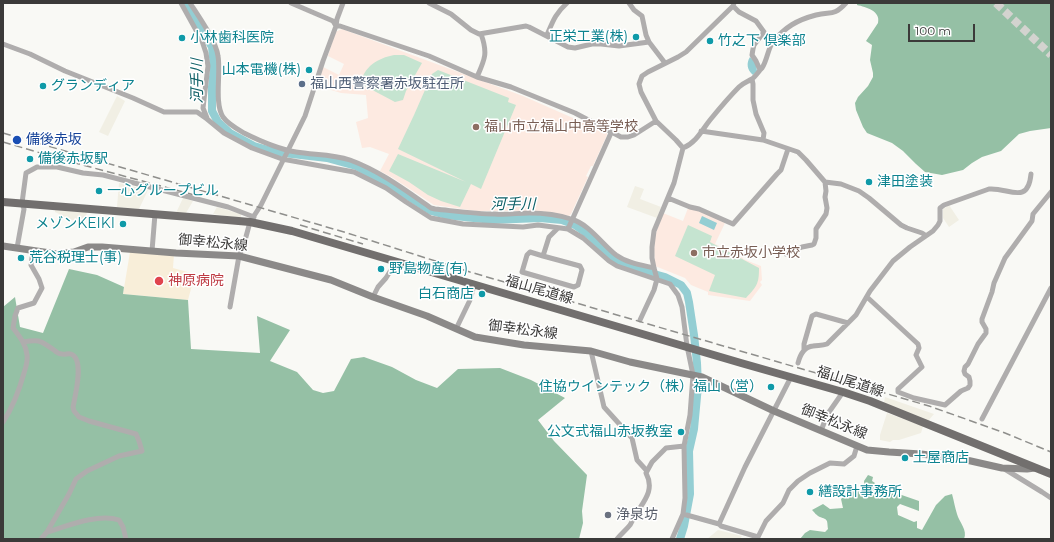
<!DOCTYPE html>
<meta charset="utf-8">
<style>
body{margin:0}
#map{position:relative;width:1054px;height:542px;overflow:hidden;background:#f9f9f5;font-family:Montserrat,sans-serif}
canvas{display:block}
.frame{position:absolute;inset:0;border:4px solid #3b3a39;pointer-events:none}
.scale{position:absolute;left:908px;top:24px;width:67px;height:18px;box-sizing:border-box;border:2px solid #3b3a39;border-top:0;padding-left:5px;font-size:12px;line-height:14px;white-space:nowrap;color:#3b3a39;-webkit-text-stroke:3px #fff;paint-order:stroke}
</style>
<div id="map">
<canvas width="1054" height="542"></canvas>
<div class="frame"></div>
<div class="scale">100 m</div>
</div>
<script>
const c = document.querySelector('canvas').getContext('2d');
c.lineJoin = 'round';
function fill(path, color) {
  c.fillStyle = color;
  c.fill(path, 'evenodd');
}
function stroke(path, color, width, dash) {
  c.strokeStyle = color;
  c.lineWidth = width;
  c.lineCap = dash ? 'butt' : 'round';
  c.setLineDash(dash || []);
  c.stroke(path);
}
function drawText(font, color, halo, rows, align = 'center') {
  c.font = font + ' Montserrat,"Noto Sans JP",sans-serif';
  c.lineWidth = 3;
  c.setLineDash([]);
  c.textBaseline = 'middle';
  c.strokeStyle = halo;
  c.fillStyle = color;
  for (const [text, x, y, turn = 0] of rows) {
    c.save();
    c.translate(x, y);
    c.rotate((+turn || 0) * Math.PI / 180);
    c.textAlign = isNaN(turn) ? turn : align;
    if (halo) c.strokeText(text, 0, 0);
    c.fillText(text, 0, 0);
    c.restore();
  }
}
const built = new Path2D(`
 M117,96L125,101L108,136L99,132Z
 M119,183L148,190L139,209L117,207Z
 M635,186L644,189L640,199L661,207L657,218L627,207Z
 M183,198L193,201L186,213H176Z
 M949,205L959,220L949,227L943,218V209Z
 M217,207L241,214V218L213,214Z
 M55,210L87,212L84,225L72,220L55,212Z
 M885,397L934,414L928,421L884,403Z
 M887,413L923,426L921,433L899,440H893L890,442L880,440V435Z
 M718,530L742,536L740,539H707Z`);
const education = new Path2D(`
 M342,29L523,96L607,133V135L593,166H591L586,176L588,177L571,214L569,216L540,211H476L434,205L393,178L380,171L389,154L370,147L362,148L356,122L368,118L366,95L341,93L318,86L323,67L339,75L344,64L328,56L335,32Z
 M688,208L697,209L725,223L715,244L743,257V259L761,266L762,280L760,282L762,285L750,301L708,295V292L691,285L685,278L655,266L654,249L655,236L663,213L683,221Z`);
const medical = new Path2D(`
 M130,252L174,254L173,268L195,274L188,300L123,294Z`);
const green = new Path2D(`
 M394,55H404L422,63L406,91L403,100L395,102L361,84C363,67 378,58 394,55Z
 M438,70L509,98L508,102L516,105L481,189L471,184L460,207L441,201L428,195L409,182L389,171L398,154L466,182L398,149L414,115L432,74Z
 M688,225L712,236L710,242L759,268C759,284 757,286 746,298L709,291L715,275L675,256Z`);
const forest = new Path2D(`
 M857,3H1051V128L1030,131L1019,134L1001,151L982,157L972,163L963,170L942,175L925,172L916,164L903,151L892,143L867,133L863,127L856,110L855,103L858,97L868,86L873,77V73L870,60L872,45L866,41L878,23C881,11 866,7 857,5Z
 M69,269L97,275L124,287L123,294L188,300L191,349L260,353L257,316L290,330L270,361L297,372L313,390L323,393L334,391L351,359L364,357L392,367L416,380L437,388L458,369L500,368L531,380L565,398L538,420L554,441L587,475L582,511L583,523L579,539H3V307L15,297L20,327L43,333Z
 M868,475L873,477L872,481L875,483L876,489L881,490L888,498L893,492L919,501V511L900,504L897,507L898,515L914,522L917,521V528L922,530L936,505L945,496L952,494C954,501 955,508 957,514C959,522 968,530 964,539H800L805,533L810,530L825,532L828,529C827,519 828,520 820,517C817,516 814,512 812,510L823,504L830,509L843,508L841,499L851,489L865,491L864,481Z`);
const water = new Path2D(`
 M750,57C756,62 756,63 757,71L753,75C747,70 746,63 750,57Z
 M702,216L717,223L714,230L699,223Z`);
const river = new Path2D(`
 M185,3L201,28L212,47L214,67L212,87V111L218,122L230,133L254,146L275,152L327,158L356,166L384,181L431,211L446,215L492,220L540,218L562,220L575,225L589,235L608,254L618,262L629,267L665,277L681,285L687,293L689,302L694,335L697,363L698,386L694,429L689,451L690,494L684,526L680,539`);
const trunkTunnel = new Path2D(`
 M996,3L1051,55`);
const minor = new Path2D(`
 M181,3L202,41L206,53L208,66L203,108L207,118
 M190,3C199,17 216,41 218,56C221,73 214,103 223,117C228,124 237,129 244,133C260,141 278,149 296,152C314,155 332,154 350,160C380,171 405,190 431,208L435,209C455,211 475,214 495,214C507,215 518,213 529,213C542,213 559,215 571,219C589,224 602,244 616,255C627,263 641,265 654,268
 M291,3L333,21L336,26H340L429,56L477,77L511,87L575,113L621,137H628L634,135L656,121
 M429,3L451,14L471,30L479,34L526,26L529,27L568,47L575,48L592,44H601L619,46L649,42L665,63
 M629,3L634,10L642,16L646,35L649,42
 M733,6L739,12L756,21L764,32L754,45L753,49L752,55L756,61L760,70
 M547,35C553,21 555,14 567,3
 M3,44L30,54L65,71L133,98L164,112H197L207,119L224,133L252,148L282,159L354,172L386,188L406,202L431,218L463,224L523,227L538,225L568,229L583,238L609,261L617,266L670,284L678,295L682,307L687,346L693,375L690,415L684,446L685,498L683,514L672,539
 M477,77C485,59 488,53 481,34
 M752,79L753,84V100L756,114L764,133L763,140
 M701,131L763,140L798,152L806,160L825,182L841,184L859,191L869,198L901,225L907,228L922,233L925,235
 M683,148C696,143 702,130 710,120C719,109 729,97 739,87C743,83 747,82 752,79C755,77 759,71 762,68C767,61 768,48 773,42C785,27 797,20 816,15C831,11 833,17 846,3
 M668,198L690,207L699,209L733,224L777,174L781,170L788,149
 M568,229L611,133
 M17,248L24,209L22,203L26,173L37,167H57L83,173L103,175L228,207L254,217
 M152,251L155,214
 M786,254L802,247L812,245L814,244L816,238V229L826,214L827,208L825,197L826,191L825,182
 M543,256L530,252L527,255L522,272L574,287L578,285L582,270L580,266L543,256L549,237L558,228
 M373,297L378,287L386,278L394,265L395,261
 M867,297L918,344L919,348L916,355L922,367L898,389V392L914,398L945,405L961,391L968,388L970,385V381L969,377L965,374L964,371L965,367L968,364L978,344L986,333V329L982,322V319L992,292L994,283L1005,258L1032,221L1033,214L1051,192
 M230,307L239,256L244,244L250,222L261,205L305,116L323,61L336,26L337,19L343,3
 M640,320L654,290L657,279L654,268L652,258V247L654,231L674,183L683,148L676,140L656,121L641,92L639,84L642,76L648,72L678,57L686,52L733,6L734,3
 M456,329L470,300L474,285
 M23,342C41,339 40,341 54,350C56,352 60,354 62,354C65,355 68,353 71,354C85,359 75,396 73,407L74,411L79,417L89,421L136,434L139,441L142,451L119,456L87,471L76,479L69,494L47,532L41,539
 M804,350V344L812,316L816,314L848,323
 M591,351L604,407L632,438L637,460L647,471
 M798,363C800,355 804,347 813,346C818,345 822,346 827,344L856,315L870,291L893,261L910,247L933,231L938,225L940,221V208L944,205L989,189C1008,187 1028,206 1031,174
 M982,419L1051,288
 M3,422C13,407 19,391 24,373C26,367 28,361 27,355C26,344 19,336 13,328L15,316L18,308L34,303L42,288L39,279L31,265L33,250
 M821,431L827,415L843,392
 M1003,468L1042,492L1051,498
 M683,514L719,524L745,467L791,377
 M719,524L721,526L758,537
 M47,532C67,526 98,513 119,520L123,527L126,539
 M617,539C621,534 626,530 630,525C632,522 634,517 636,514C644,501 655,490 646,473L652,462L666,448L684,446
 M757,539L766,521L783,503L789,490L798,481L810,473L830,463L844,464L854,456L857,446`);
const secondary = new Path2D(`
 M3,246L57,254L74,252L88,247H102L176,253L239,256L331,280L373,297L427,316L475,337L524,345L591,351L630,362L702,377L774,411L867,450L889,452L921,454L962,459L1002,468L1027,469L1035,468`);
const primary = new Path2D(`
 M3,202L227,220L250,222L292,231L741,363L843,392L870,401L1051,474`);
const rail = new Path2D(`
 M3,133L344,232L470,272L929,406L1005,433L1051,452
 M3,142L68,161L198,196
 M300,225L363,244`);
const markers = [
 [636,37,4,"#0f9aa8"],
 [182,38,4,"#0f9aa8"],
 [710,41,4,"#0f9aa8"],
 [309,70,4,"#0f9aa8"],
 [302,84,4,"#5c6f8a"],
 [43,86,4,"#0f9aa8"],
 [476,127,4,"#8d6e63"],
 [17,140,5,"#1a4fb4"],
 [30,159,4,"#0f9aa8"],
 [869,182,4,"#0f9aa8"],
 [99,191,4,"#0f9aa8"],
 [123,224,4,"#0f9aa8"],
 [694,253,4,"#8d6e63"],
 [21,258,4,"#0f9aa8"],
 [381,269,4,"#0f9aa8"],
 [159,281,5,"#e0444e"],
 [482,294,4,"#0f9aa8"],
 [771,387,4,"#0f9aa8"],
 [681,432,4,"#0f9aa8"],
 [905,458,4,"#0f9aa8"],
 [810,492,4,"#0f9aa8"],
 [608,515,4,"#6b7280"]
];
const cultureNames = [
 ["正栄工業(株)",628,37,"right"],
 ["小林歯科医院",190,38],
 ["竹之下 倶楽部",718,41],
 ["山本電機(株)",301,70,"right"],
 ["グランディア",51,86],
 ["備後赤坂駅",38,159],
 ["津田塗装",877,182],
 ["一心グループビル",107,191],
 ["メゾンKEIKI",115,224,"right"],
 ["荒谷税理士(事)",29,258],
 ["野島物産(有)",389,269],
 ["白石商店",474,294,"right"],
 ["住協ウインテック（株）福山（営）",763,387,"right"],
 ["公文式福山赤坂教室",673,432,"right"],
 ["土屋商店",913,458],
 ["繕設計事務所",818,492]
];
const serviceNames = [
 ["福山西警察署赤坂駐在所",310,84]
];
const educationNames = [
 ["福山市立福山中高等学校",484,127],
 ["市立赤坂小学校",702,253]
];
const transitNames = [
 ["備後赤坂",26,140]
];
const streetNames = [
 ["御幸松永線",213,243,5],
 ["福山尾道線",539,290,16],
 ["御幸松永線",523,330,7],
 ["福山尾道線",850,382,18],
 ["御幸松永線",834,422,22]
];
const healthNames = [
 ["神原病院",168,281]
];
const worshipNames = [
 ["浄泉坊",616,515]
];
const waterNames = [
 ["河手川",198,81,-90],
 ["河手川",513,205]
];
fill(built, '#f1efe4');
fill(education, '#fdeae1');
fill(medical, '#f8eed9');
fill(green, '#c5e4d0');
fill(forest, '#95c0a5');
fill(water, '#94ced3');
stroke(river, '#94ced3', 8);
stroke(trunkTunnel, '#d3d3cf', 8, [8, 4]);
stroke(minor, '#afadad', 5);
stroke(secondary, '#8b8988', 7);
stroke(primary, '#726f6e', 8);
stroke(rail, '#8f8f8c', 1.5, [8, 4]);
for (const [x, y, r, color] of markers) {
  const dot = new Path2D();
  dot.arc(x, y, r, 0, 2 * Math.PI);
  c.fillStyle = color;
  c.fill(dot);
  stroke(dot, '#fff', 1.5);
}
drawText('14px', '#0d838f', '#fff', cultureNames, 'left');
drawText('14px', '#4e5e75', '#fff', serviceNames, 'left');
drawText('14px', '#785e54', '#fff', educationNames, 'left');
drawText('14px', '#164399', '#fff', transitNames, 'left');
drawText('14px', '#3b3a39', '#fff', streetNames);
drawText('14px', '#be3a42', '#fff', healthNames, 'left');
drawText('14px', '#5b616d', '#fff', worshipNames, 'left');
drawText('italic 15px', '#0f6167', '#fff', waterNames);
</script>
